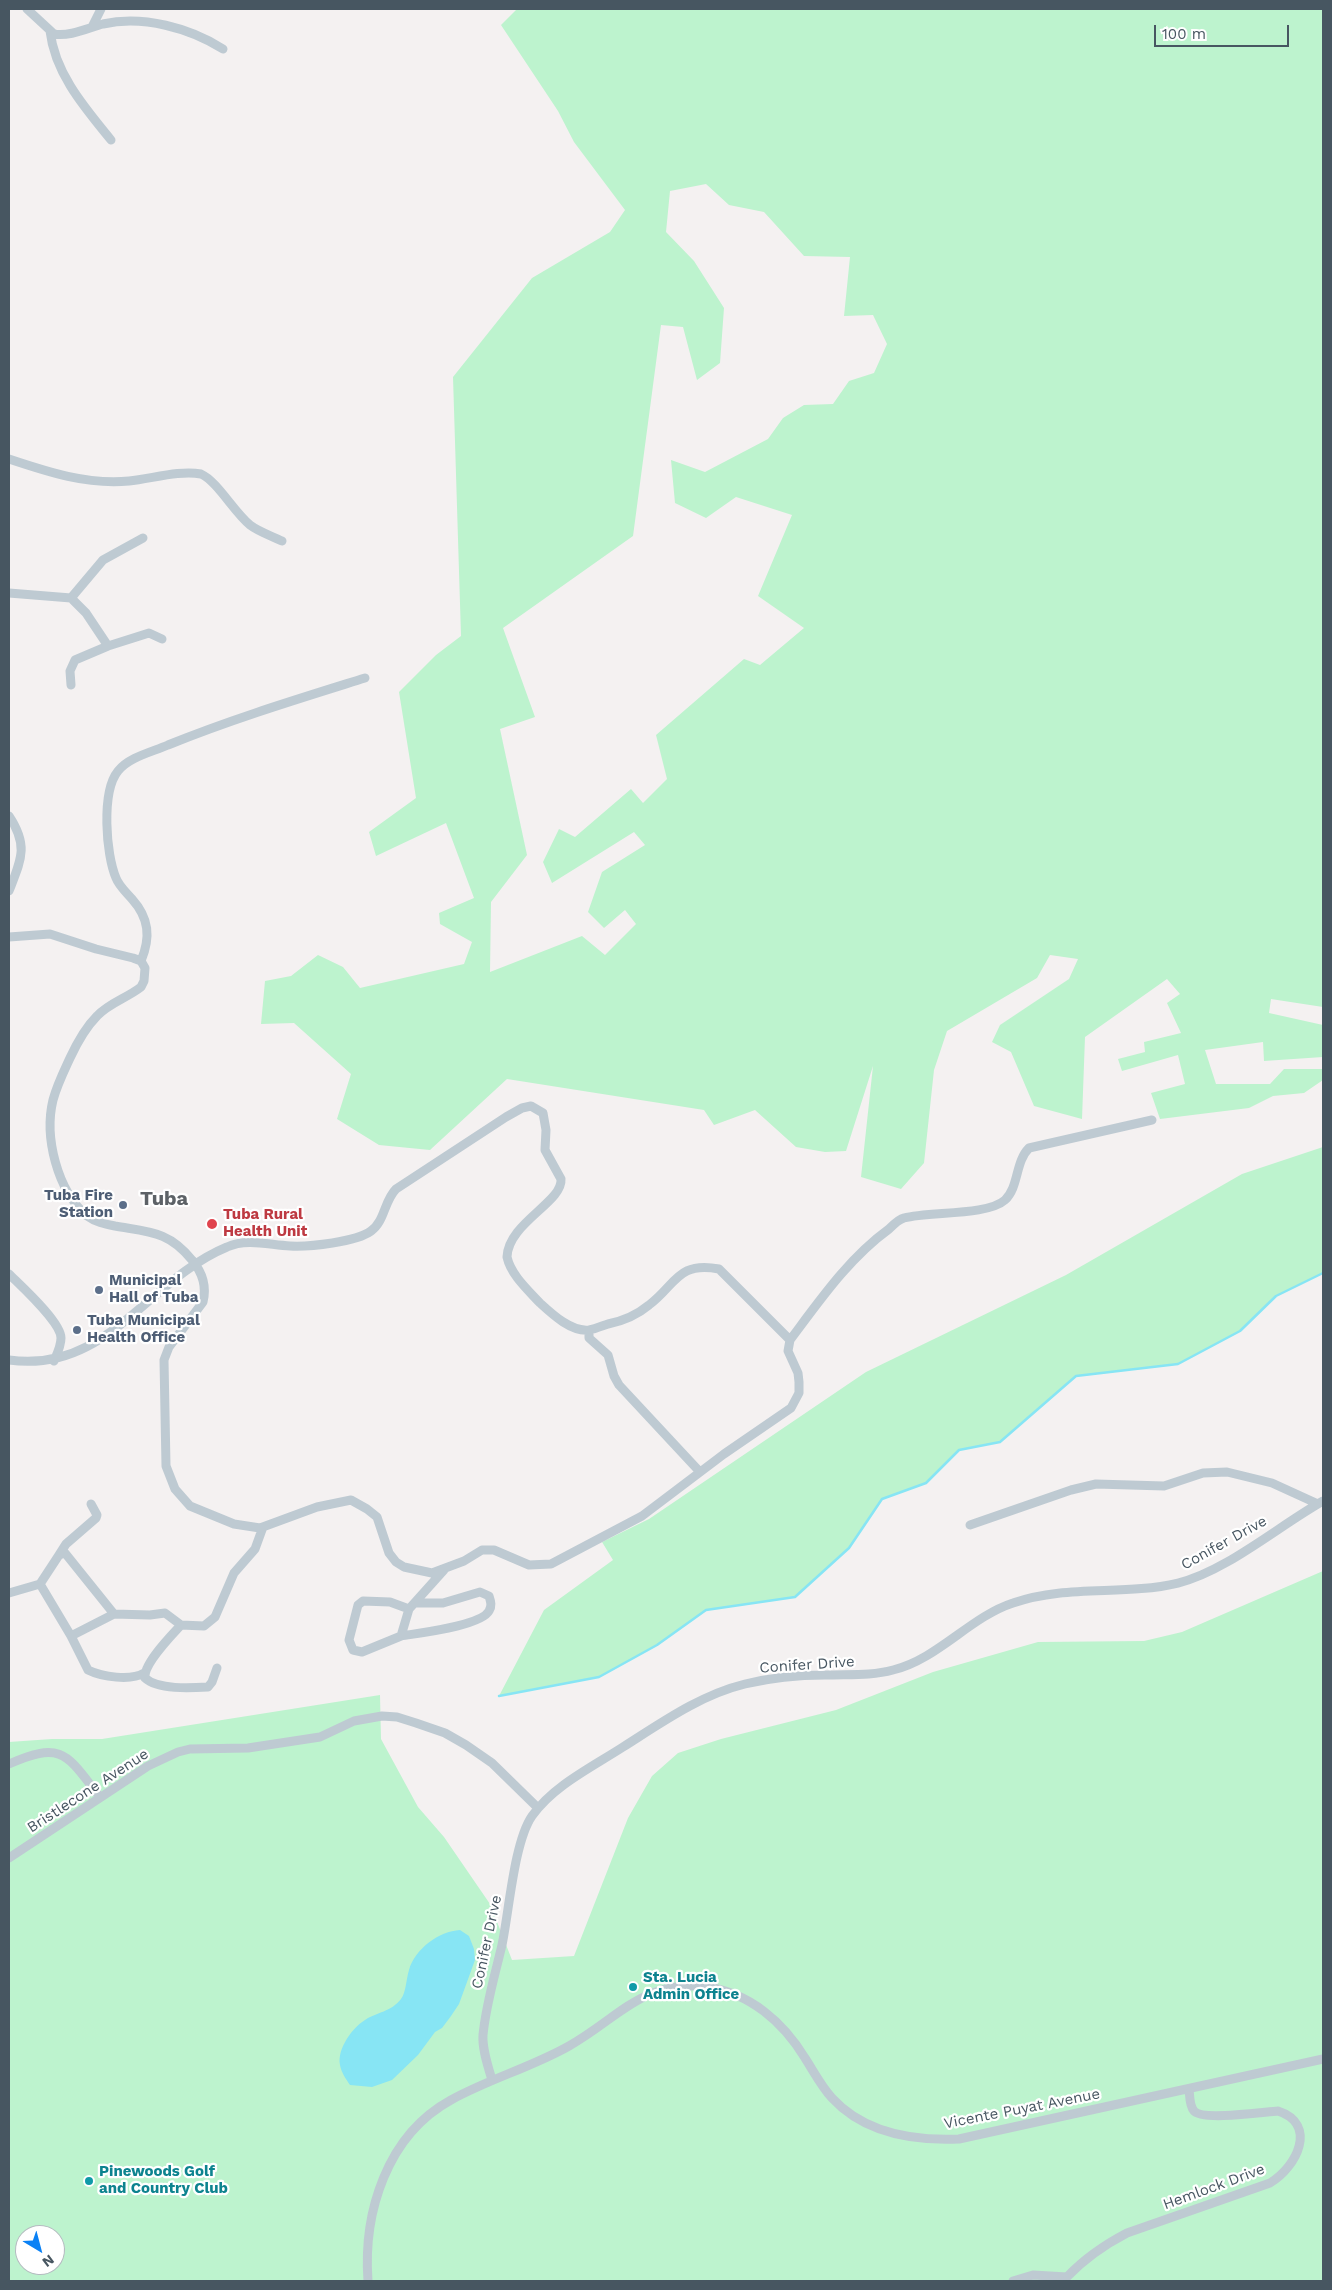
<!DOCTYPE html>
<style>
body{margin:0}
#map{position:relative;width:1332px;height:2290px;overflow:hidden;background:#f4f1f1;font-family:"Work Sans",sans-serif}
canvas{display:block}
.frame{position:absolute;inset:0;border:10px solid #475661;pointer-events:none}
.north{position:absolute;left:15px;top:2225px;width:50px;height:50px;box-sizing:border-box;background:#fff;border:1px solid #b5bbc0;border-radius:50%;rotate:143deg;font-size:14px;font-weight:700;line-height:20px;text-align:center;color:#475661}
.north::after{content:'';display:block;margin:auto;width:18px;height:22px;background:#0a81f5;clip-path:polygon(50% 0,100% 100%,50% 72%,0 100%)}
.scale{position:absolute;left:1154px;top:25px;width:135px;height:22px;box-sizing:border-box;border:2px solid #475661;border-top:0;padding-left:6px;font-size:15px;line-height:18px;white-space:nowrap;color:#475661;-webkit-text-stroke:4px #fff;paint-order:stroke}
</style>
<div id="map">
<canvas width="1332" height="2290"></canvas>
<div class="frame"></div>
<div class="north">N</div>
<div class="scale">100 m</div>
</div>
<script>
const c = document.querySelector('canvas').getContext('2d');
c.lineJoin = 'round';
function fill(path, color) {
  c.fillStyle = color;
  c.fill(path, 'evenodd');
}
function stroke(path, color, width, dash) {
  c.strokeStyle = color;
  c.lineWidth = width;
  c.lineCap = dash ? 'butt' : 'round';
  c.setLineDash(dash || []);
  c.stroke(path);
}
function drawText(font, color, halo, rows, align = 'center') {
  c.font = font + ' "Work Sans",sans-serif';
  c.lineWidth = 4.5;
  c.setLineDash([]);
  c.textBaseline = 'middle';
  c.strokeStyle = halo;
  c.fillStyle = color;
  for (const [text, x, y, turn = 0] of rows) {
    c.save();
    c.translate(x, y);
    c.rotate((+turn || 0) * Math.PI / 180);
    c.textAlign = isNaN(turn) ? turn : align;
    if (halo) c.strokeText(text, 0, 0);
    c.fillText(text, 0, 0);
    c.restore();
  }
}
const green = new Path2D(`
 M517,9H1323V1007L1271,999L1269,1013L1323,1025V1057L1264,1061L1263,1042L1205,1050L1216,1084H1270L1284,1069H1323V1080L1304,1093L1273,1096L1249,1108L1160,1119L1151,1093L1185,1084L1178,1055L1122,1071L1118,1059L1145,1052L1144,1042L1181,1033L1167,1003L1180,994L1167,979L1085,1037L1082,1119L1034,1106L1011,1052L992,1042L1000,1025L1069,979L1078,959L1050,955L1037,978L947,1031L934,1070L924,1163L901,1189L861,1177L873,1066L846,1151L825,1152L796,1147L755,1110L714,1125L704,1110L507,1079L430,1150L379,1145L337,1119L351,1074L294,1023L261,1024L265,981L291,976L318,955L343,967L360,988L464,964L472,942L440,924L439,913L474,898L446,823L376,856L369,832L416,798L399,692L436,655L461,636L453,377L532,278L610,232L625,210L574,142L558,111L501,25ZM706,184L729,205L764,212L804,256L850,257L844,316L873,315L887,344L874,373L849,381L833,404L804,405L783,418L768,439L705,472L671,460L675,503L706,518L736,497L792,515L758,596L804,628L760,665L744,659L656,735L667,779L643,803L631,789L575,837L559,829L543,862L552,883L634,832L645,845L602,872L588,912L604,928L625,910L636,924L605,955L582,936L490,972L491,902L527,855L500,729L535,717L503,628L633,536L661,325L683,327L697,380L720,363L724,308L694,261L666,232L670,191Z
 M1323,1147V1273L1276,1296L1240,1331L1178,1364L1076,1376L1000,1442L959,1450L926,1483L882,1499L849,1548L795,1597L706,1610L657,1645L599,1677L499,1696L544,1610L613,1560L602,1542L649,1519L866,1372L1066,1275L1242,1174Z
 M1323,1571V2281H9V1742L52,1739H102L380,1695L381,1739L418,1807L444,1837L490,1904L512,1960L574,1956L628,1818L652,1776L678,1753L721,1739L836,1710L933,1672L1038,1642L1144,1641L1182,1632ZM25,2235H55V2265H25Z`);
const water = new Path2D(`
 M460,1930L469,1936L474,1949L475,1960L459,2004L451,2016L442,2028L435,2032L418,2055L392,2080L372,2087L350,2085C346,2079 341,2072 340,2065C337,2049 352,2028 365,2020C377,2012 391,2012 401,1999C406,1992 406,1980 409,1970C415,1949 439,1931 460,1930Z`);
const stream = new Path2D(`
 M499,1696L599,1677L657,1645L706,1610L795,1597L849,1548L882,1499L926,1483L959,1450L1000,1442L1076,1376L1178,1364L1240,1331L1276,1296L1323,1273`);
const minor = new Path2D(`
 M27,9L54,34C69,37 88,28 103,24C143,15 190,28 223,49
 M92,27L101,9
 M50,31C55,74 85,108 111,140
 M9,459C48,472 87,485 129,481C151,479 179,470 201,474C217,481 234,512 250,525C259,532 272,536 282,541
 M9,593L71,598L86,613L108,646
 M71,598L103,560L143,538
 M71,685L70,671L75,660L108,646L149,633L162,639
 M9,816C29,846 21,860 9,891
 M9,937L50,934L96,949L133,958L141,961L145,968L144,981L141,987C127,998 109,1003 97,1016C85,1028 77,1043 70,1058C64,1071 57,1085 53,1100C44,1137 57,1190 87,1216C95,1222 105,1224 115,1226C149,1232 169,1231 192,1260C202,1272 207,1286 203,1302L169,1347L164,1360L166,1466L175,1489L190,1506L234,1524L260,1528L317,1507L351,1500L367,1509L377,1517L389,1553L396,1562L404,1567L432,1573L464,1561L482,1550H494L529,1565L551,1564L642,1516L724,1454L791,1408L799,1393V1382L798,1373L788,1351L790,1340C820,1300 849,1258 889,1229C893,1225 899,1219 904,1218C929,1211 987,1216 1005,1200C1019,1187 1015,1162 1029,1148L1152,1120
 M141,961C151,937 149,918 132,899C126,892 119,886 116,878C106,855 101,792 118,771C129,757 152,752 168,745C232,719 298,699 365,678
 M9,1274C21,1286 61,1322 61,1338C61,1346 57,1354 54,1361
 M589,1330V1338L608,1355L614,1376L619,1385L700,1472
 M9,1360C107,1374 147,1280 227,1247C247,1238 269,1245 290,1246C310,1247 356,1242 371,1231C385,1221 384,1201 396,1189L506,1117L522,1108L531,1106L543,1113L546,1130L545,1150L561,1179C563,1202 508,1223 507,1257C511,1275 528,1290 540,1303C552,1314 571,1332 589,1330C595,1329 602,1326 608,1324C623,1321 637,1315 649,1305C676,1285 677,1261 719,1269L790,1340
 M970,1525L1071,1490L1096,1484L1164,1486L1203,1473L1227,1472L1272,1483L1318,1504
 M59,1555L66,1544L96,1518L97,1515L91,1504
 M40,1584L71,1636L88,1670C102,1677 131,1681 144,1673
 M9,1593L40,1584L59,1555L65,1553L114,1614L150,1615L165,1613L181,1625L204,1626L215,1617L234,1573L255,1549L263,1527
 M409,1609L390,1602L363,1601L358,1605L349,1640L353,1650L362,1652L401,1636L409,1609L444,1570
 M181,1625C172,1635 143,1664 145,1678C158,1690 191,1688 208,1687L212,1682L217,1668
 M71,1636L114,1614
 M401,1636C418,1633 481,1626 489,1611C492,1606 491,1602 489,1596L480,1592L443,1603H415
 M9,1764C63,1740 67,1755 100,1797
 M9,1858L148,1766L178,1752L190,1749L248,1748L320,1737L354,1721L382,1716L397,1717L416,1723L445,1733L466,1745L492,1763L538,1808
 M492,2080C488,2066 482,2049 483,2035C486,2004 495,1975 502,1945C509,1912 514,1842 532,1816C553,1786 592,1767 623,1747C661,1723 700,1695 745,1684C770,1678 798,1675 825,1675C848,1674 871,1676 893,1670C938,1659 970,1617 1013,1603C1067,1584 1124,1596 1178,1583C1225,1572 1280,1525 1323,1501
 M368,2281C363,2212 387,2135 451,2100C489,2079 532,2067 569,2046C619,2018 643,1979 707,1987C750,1993 783,2022 805,2058C814,2072 821,2086 832,2098C865,2134 913,2141 959,2139L1323,2059
 M1013,2281L1033,2275L1067,2277C1085,2258 1104,2245 1127,2233L1270,2183C1297,2167 1318,2124 1278,2111C1263,2112 1202,2121 1194,2111C1189,2105 1190,2096 1189,2089`);
const markers = [
 [123,1205,5,"#5c6f8a"],
 [212,1224,6,"#e0444e"],
 [99,1290,5,"#5c6f8a"],
 [77,1330,5,"#5c6f8a"],
 [633,1987,5,"#0f9aa8"],
 [89,2181,5,"#0f9aa8"]
];
const serviceNames = [
 ["Tuba Fire",113,1196,"right"],
 ["Station",113,1213,"right"],
 ["Municipal",109,1281],
 ["Hall of Tuba",109,1298],
 ["Tuba Municipal",87,1321],
 ["Health Office",87,1338]
];
const healthNames = [
 ["Tuba Rural",223,1215],
 ["Health Unit",223,1232]
];
const streetNames = [
 ["Conifer Drive",1224,1543,-29],
 ["Conifer Drive",807,1665,-4],
 ["Bristlecone Avenue",88,1791,-33],
 ["Conifer Drive",487,1942,-78],
 ["Vicente Puyat Avenue",1022,2109,-11],
 ["Hemlock Drive",1214,2187,-20]
];
const cultureNames = [
 ["Sta. Lucia",643,1978],
 ["Admin Office",643,1995],
 ["Pinewoods Golf",99,2172],
 ["and Country Club",99,2189]
];
const districtNames = [
 ["Tuba",164,1199]
];
fill(green, '#bdf3ce');
fill(water, '#87e5f4');
stroke(stream, '#87e5f4', 2.5);
stroke(minor, '#becad2', 9);
for (const [x, y, r, color] of markers) {
  const dot = new Path2D();
  dot.arc(x, y, r, 0, 2 * Math.PI);
  c.fillStyle = color;
  c.fill(dot);
  stroke(dot, '#fff', 2);
}
drawText('bold 15px', '#4e5e75', '#fff', serviceNames, 'left');
drawText('bold 15px', '#be3a42', '#fff', healthNames, 'left');
drawText('15px', '#475661', '#fff', streetNames);
drawText('bold 15px', '#0d838f', '#fff', cultureNames, 'left');
drawText('bold 20px', '#5d6267', '#fff', districtNames);
</script>
